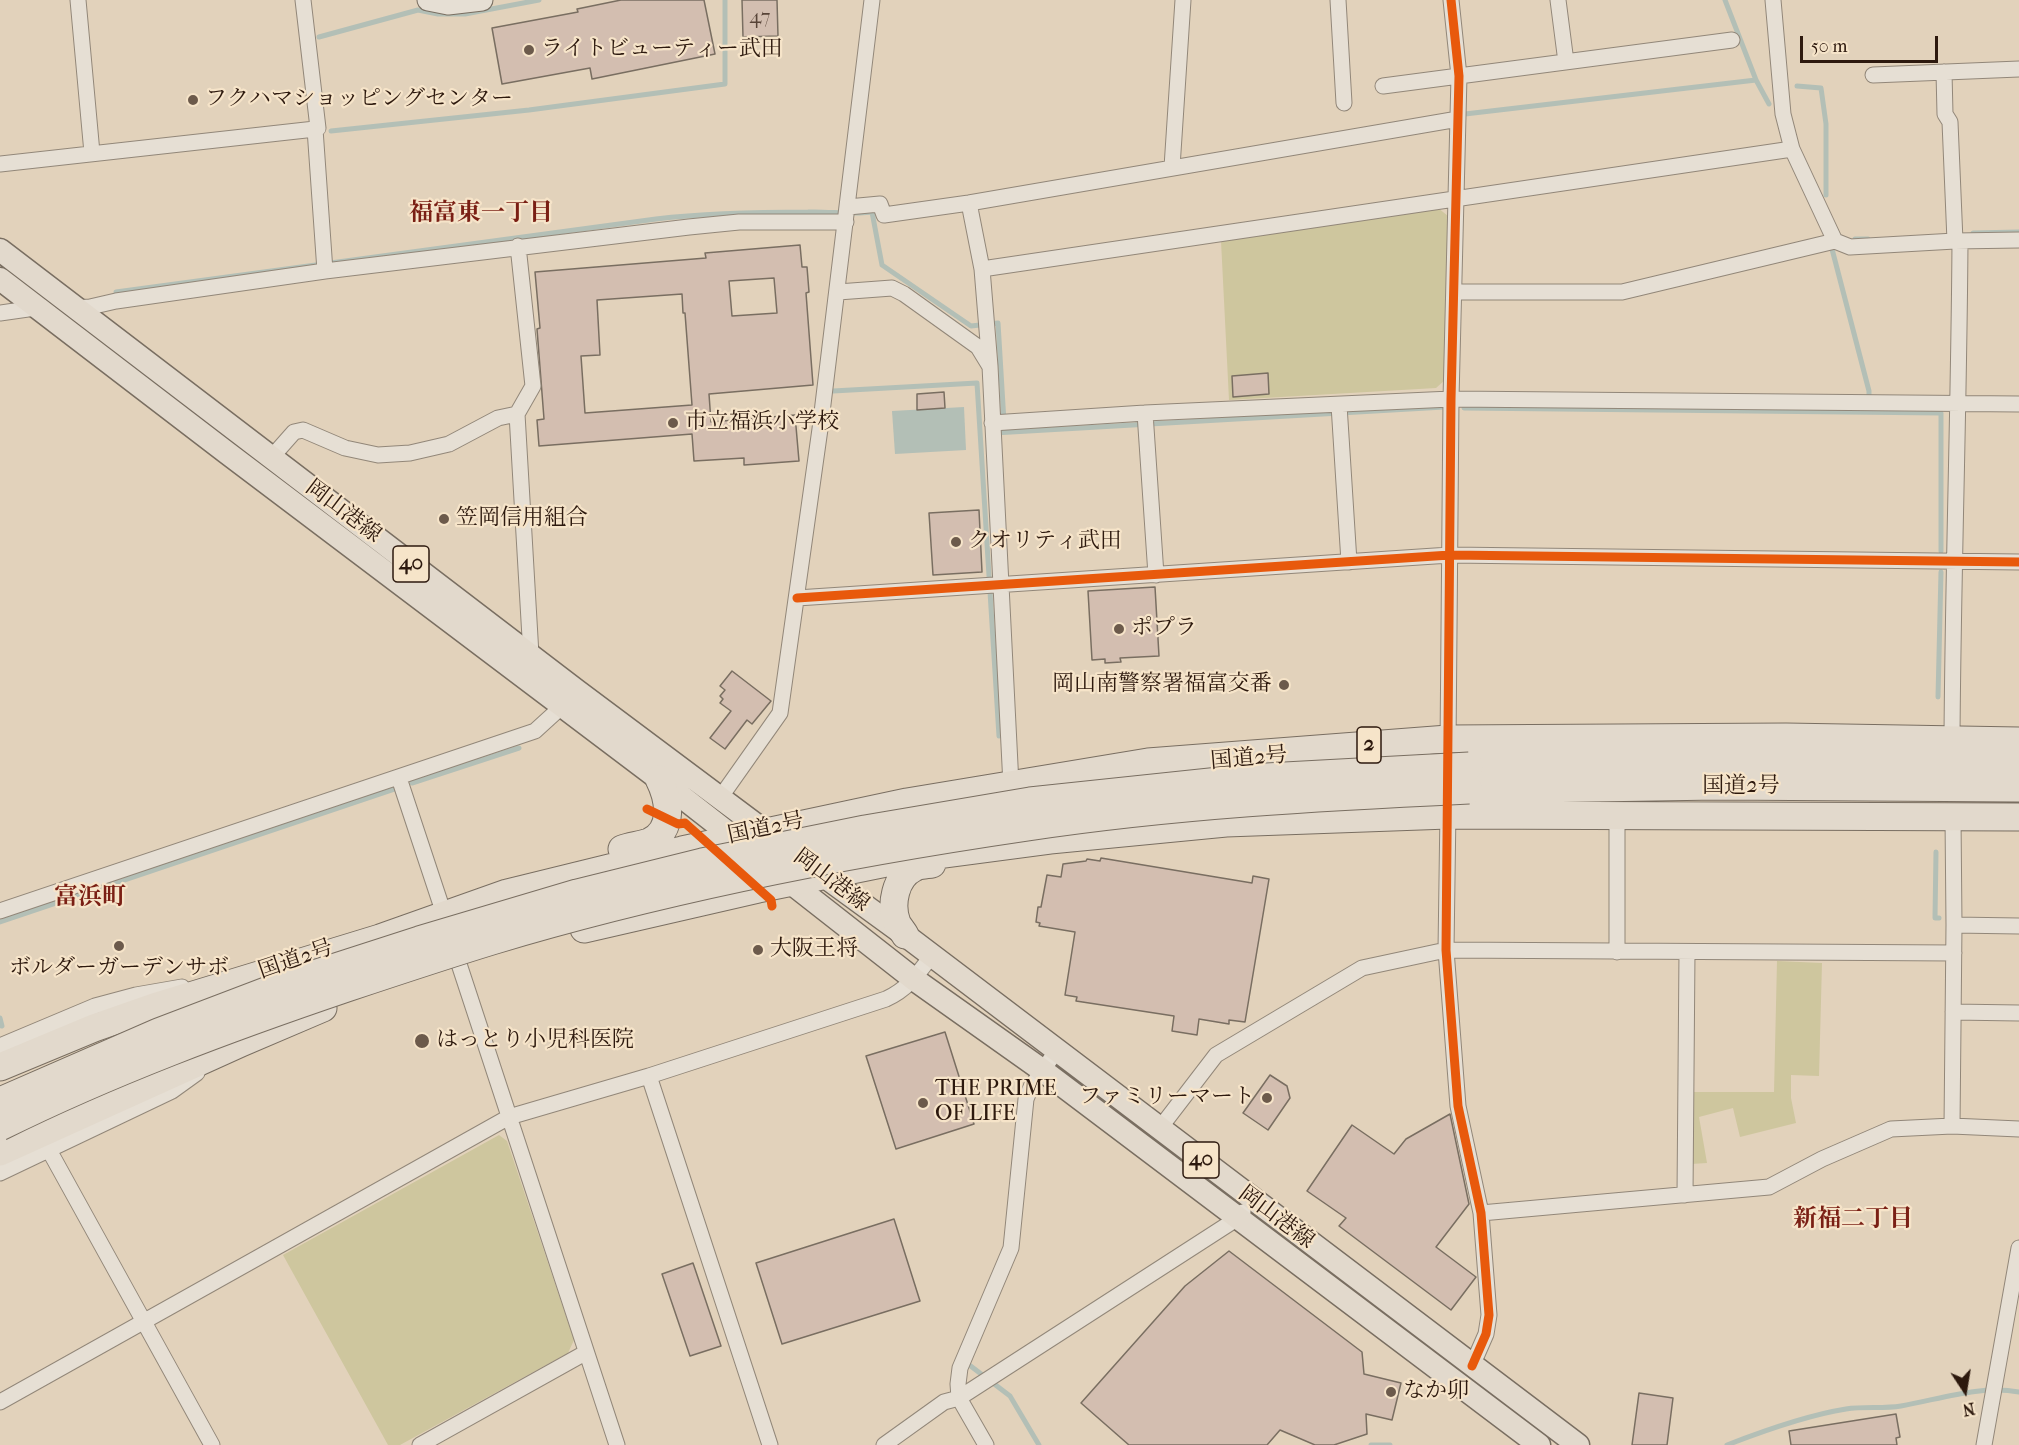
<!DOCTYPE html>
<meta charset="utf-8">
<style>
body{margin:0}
#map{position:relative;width:2019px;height:1445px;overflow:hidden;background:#e2d2bb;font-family:"IM FELL French Canon",serif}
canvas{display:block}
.north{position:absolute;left:1935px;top:1361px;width:60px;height:60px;-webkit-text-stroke:4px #f6e4c9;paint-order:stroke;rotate:168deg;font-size:16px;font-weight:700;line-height:24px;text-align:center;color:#2d190e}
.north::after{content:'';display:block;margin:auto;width:21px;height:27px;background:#2d190e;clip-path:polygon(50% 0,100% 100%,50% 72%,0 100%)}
.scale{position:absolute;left:1800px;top:36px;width:138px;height:27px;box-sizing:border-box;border:3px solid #2d190e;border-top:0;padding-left:8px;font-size:18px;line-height:21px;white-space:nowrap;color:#2d190e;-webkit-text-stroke:4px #f6e4c9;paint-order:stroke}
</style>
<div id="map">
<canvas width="2019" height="1445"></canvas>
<div class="north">N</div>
<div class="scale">50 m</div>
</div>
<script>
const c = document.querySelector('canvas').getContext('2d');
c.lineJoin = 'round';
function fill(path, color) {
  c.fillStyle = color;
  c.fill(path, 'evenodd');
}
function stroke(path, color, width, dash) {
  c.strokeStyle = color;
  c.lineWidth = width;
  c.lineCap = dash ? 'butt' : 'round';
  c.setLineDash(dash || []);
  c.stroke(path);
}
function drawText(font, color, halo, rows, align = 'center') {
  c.font = font + ' "IM FELL French Canon","Noto Serif JP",serif';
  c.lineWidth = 4.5;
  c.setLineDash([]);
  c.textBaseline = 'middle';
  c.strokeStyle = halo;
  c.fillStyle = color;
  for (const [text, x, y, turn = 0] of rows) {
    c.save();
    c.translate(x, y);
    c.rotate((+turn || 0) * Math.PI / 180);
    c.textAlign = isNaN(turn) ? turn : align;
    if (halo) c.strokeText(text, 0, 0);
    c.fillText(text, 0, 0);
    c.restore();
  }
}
const green = new Path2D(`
 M1438,208L1448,216L1445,380L1436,388L1229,400L1221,241Z
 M1777,961L1822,963L1819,1076L1791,1075V1098L1796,1123L1740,1137L1733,1108L1699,1117L1707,1163L1691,1164L1693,1092H1774Z
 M499,1135L507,1141L574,1340L568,1353L400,1445H388L283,1255Z`);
const water = new Path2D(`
 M964,407L966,450L895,454L892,411Z`);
const stream = new Path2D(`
 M319,37L418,10L438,14H465L539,0
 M1756,80L1769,104
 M1797,86L1821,88L1826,124V195
 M1465,114L1756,80L1725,0
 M331,131L529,110L725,84V0
 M872,212L882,265L971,326L998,323L1004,422
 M1973,233L2019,232
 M1855,239H1868
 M1832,249L1869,391V401
 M116,292L656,219C707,213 757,212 808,212C831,211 855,216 877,211
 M833,391L977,383L999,736
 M1464,408L1941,413V551
 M994,433L1444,407
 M1938,697L1941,572
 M412,783L519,748
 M1936,852L1935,918H1939
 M0,922L395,789
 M0,1018L2,1026
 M968,1364L1010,1396L1039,1445
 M1371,1445H1390
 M1727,1445C1763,1431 1808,1415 1846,1409C1864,1406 1883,1409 1901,1406C1941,1399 1979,1385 2019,1392`);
const building = new Path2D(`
 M621,0H704L715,54L592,79L590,68L502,84L492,28L578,12L577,9Z
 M742,0H777L778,36L743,37Z
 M800,245L802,267H807L809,292L806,293L813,385L709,394L711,422L795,415L799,461L744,465V458L694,461L692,434L539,446L537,420L544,419L537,329L540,328L535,272L706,258L705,253ZM774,278L777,313L732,316L729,281ZM682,294L683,313H685L692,405L585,413L581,356L600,355L597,300Z
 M1268,373L1269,394L1233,397L1232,376Z
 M944,392L945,408L917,410V394Z
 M979,510L982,572L933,575L929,513Z
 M1155,587L1159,656L1120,658L1121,662L1105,663V659L1092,660L1088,591Z
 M732,671L771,701L752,724L747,720L725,749L710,738L731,711L720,703L723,699L720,696L725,690L720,686Z
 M1101,858L1252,883L1253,876L1269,879L1245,1022L1229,1020V1024L1199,1019L1197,1035L1172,1031L1174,1016L1076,1001L1077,997L1065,995L1075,932L1039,926L1040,923L1036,922L1038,907H1041L1047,875L1061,877L1063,864L1086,861L1087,859L1100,861Z
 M945,1032L974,1124L896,1149L866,1056Z
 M1270,1075L1287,1086L1290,1098L1268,1130L1243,1113Z
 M1450,1114L1469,1204L1436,1247L1476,1277L1451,1310L1339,1226L1346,1218L1307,1191L1352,1125L1394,1154L1406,1139Z
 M894,1219L920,1301L782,1344L756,1263Z
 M1229,1251L1362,1352L1364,1374L1401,1383L1392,1420L1366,1414L1367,1434L1334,1445H1315L1280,1430L1267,1445H1129L1081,1403L1185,1286Z
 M693,1263L721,1346L690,1356L662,1274Z
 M1639,1393L1673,1398L1667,1445H1632Z
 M1896,1414L1900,1437L1896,1438L1897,1445H1791L1789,1431Z`);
const street = new Path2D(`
 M78,0L92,153
 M303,0L318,128L315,129L325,271
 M1338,0L1344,103
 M1558,0L1566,62
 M1773,0L1783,114L1792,149L1835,241
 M1944,72L1945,114L1950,122L1955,241
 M1873,75L2019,69
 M1383,86L1732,40
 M0,164L315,129
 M1172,167L1183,0
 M969,203L982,269L990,366L1011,785
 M848,207L880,204L884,215L969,203L1458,119
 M518,246L533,386L517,414L531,655
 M982,269L1792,149
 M838,292L892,288L904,294L978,347L989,365
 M1455,292H1622L1835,241L1850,247L1955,241L2019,240
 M72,308L90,307L116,301L325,271L689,227L739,222H846
 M0,313L42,307
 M1339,405L1349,562
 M1145,413L1156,575
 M992,423L1145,413L1451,399L2019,404
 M271,458L294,432L303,430L345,448L378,455L410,453L449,444L498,418L517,414
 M797,598L1450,555L2019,562
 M1952,739C1953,573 1959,407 1960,241
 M1448,746L1451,399L1459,76L1451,0
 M399,778L444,914
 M720,798L780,713L820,429L872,0
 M1448,809L1446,950L1458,1106L1481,1213L1489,1315L1486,1334L1472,1366
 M1617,814V952
 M0,911L535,731L569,700
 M1954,925L2019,926
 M459,964L617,1445
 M1953,1012L2019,1013
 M0,1046L95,1006L136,995L182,987
 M649,1076L770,1445
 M1952,1126L1954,925L1953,817
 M1160,1128L1216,1055L1362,968L1446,950L1954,953
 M49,1150L212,1445
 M0,1173L172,1091L197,1073
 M1685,1195L1687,952
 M1481,1213L1769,1187L1822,1159L1891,1129L1952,1126L2019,1129
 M0,1402L509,1117L649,1076L886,999C908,989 918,974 932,955
 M420,1445L585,1353
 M884,1445L944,1402L959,1398L1238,1218L1243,1212
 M986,1445L959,1398L958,1384L960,1368L1011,1248L1026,1099L1031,1087L1057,1050
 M1984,1445L2019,1248`);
const secondary = new Path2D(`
 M428,0L448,4L482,0`);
const primary = new Path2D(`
 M0,250L577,691L775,839
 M0,279L226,452L659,779L746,847
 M813,868L905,935L1578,1445
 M781,875L915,980L1042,1070L1539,1445`);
const highway = new Path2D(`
 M1469,766L1715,762L2019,764
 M1469,790L1717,786L2019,788
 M622,849C630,846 641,845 649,842C675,830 669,799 659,779
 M584,929L758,889L906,859L1050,840L1226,823L1448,815L2019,817
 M905,935C903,931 899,927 897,923C890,905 895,877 914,868C919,865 927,865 932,864
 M0,1067L94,1028L154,1007L380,938L507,893L682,850L907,802L1148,762L1448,739L1786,737L2019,741
 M0,1152L241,1043L323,1008`);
const highwayBridge = new Path2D(`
 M0,1101L158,1032L292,981L419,940L577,893L702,862L865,829L1030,801L1248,778L1469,766
 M0,1127C111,1072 229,1028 347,988C395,972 443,956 492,941C665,889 850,853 1028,827C1174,805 1322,797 1469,790`);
const cycleway = new Path2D(`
 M1451,0L1459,76L1451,399L1446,950L1458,1106L1481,1213L1489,1315L1486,1334L1472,1366
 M797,598L1450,555L2019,562
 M647,809L678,824L685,823L771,900L772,906`);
const markers = [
 [529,50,6,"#6c5a4b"],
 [193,100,6,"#6c5a4b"],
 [673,423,6,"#6c5a4b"],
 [444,519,6,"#6c5a4b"],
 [956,542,6,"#6c5a4b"],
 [1119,629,6,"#6c5a4b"],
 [1284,685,6,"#6c5a4b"],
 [119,946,6,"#6c5a4b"],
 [758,950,6,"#6c5a4b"],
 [422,1041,8,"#6c5a4b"],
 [1267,1098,6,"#6c5a4b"],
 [923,1103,6,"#6c5a4b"],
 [1391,1392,6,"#6c5a4b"]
];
const numberNames = [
 ["47",760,18]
];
const shields = [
 [411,564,36],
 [1369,745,24],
 [1201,1160,36]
];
const shieldNames = [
 ["40",411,564],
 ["2",1369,745],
 ["40",1201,1160]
];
const poiNames = [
 ["ライトビューティー武田",541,50],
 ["フクハマショッピングセンター",205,100],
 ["市立福浜小学校",685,423],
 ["笠岡信用組合",456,519],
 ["クオリティ武田",968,542],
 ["ポプラ",1131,629],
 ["岡山南警察署福富交番",1272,685,"right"],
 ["大阪王将",770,950],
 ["ボルダーガーデンサボ",119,969,"center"],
 ["はっとり小児科医院",436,1041],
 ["THE PRIME",935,1090],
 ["OF LIFE",935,1115],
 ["ファミリーマート",1255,1098,"right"],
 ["なか卯",1403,1392]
];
const streetNames = [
 ["岡山港線",343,512,37],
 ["国道2号",1249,759,-5],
 ["国道2号",1741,787],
 ["国道2号",766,829,-12],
 ["岡山港線",831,881,37],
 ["国道2号",296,960,-19],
 ["岡山港線",1276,1218,37]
];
const neighbourhoodNames = [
 ["福富東一丁目",481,214],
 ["富浜町",90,898],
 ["新福二丁目",1853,1220]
];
fill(green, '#cec69e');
fill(water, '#b3bfb6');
stroke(stream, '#b3bfb6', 5);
fill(building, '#d3beb0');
stroke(building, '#796e61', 1.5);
stroke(street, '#928779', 17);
stroke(secondary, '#796e61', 23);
stroke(primary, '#796e61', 25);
stroke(highway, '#796e61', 29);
stroke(street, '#e6dfd4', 15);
stroke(secondary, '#e6dfd4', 21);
stroke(primary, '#e2d9cc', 22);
stroke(highway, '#e2d9cc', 27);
stroke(highwayBridge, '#796e61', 29, []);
stroke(highwayBridge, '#e2d9cc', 27);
stroke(cycleway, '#e8590c', 9);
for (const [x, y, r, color] of markers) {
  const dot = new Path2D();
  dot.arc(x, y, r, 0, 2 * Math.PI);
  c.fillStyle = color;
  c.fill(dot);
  stroke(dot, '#f6e4c9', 2);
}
drawText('20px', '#574337', null, numberNames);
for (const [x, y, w] of shields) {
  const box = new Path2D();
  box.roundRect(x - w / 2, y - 18, w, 36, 4.5);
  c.fillStyle = '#f6e4c9';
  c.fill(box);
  stroke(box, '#2d190e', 1.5);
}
drawText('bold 21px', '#2d190e', null, shieldNames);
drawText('22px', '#2d190e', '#f6e4c9', poiNames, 'left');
drawText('22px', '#2d190e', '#f6e4c9', streetNames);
drawText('bold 24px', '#7a1f14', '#f6e4c9', neighbourhoodNames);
</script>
